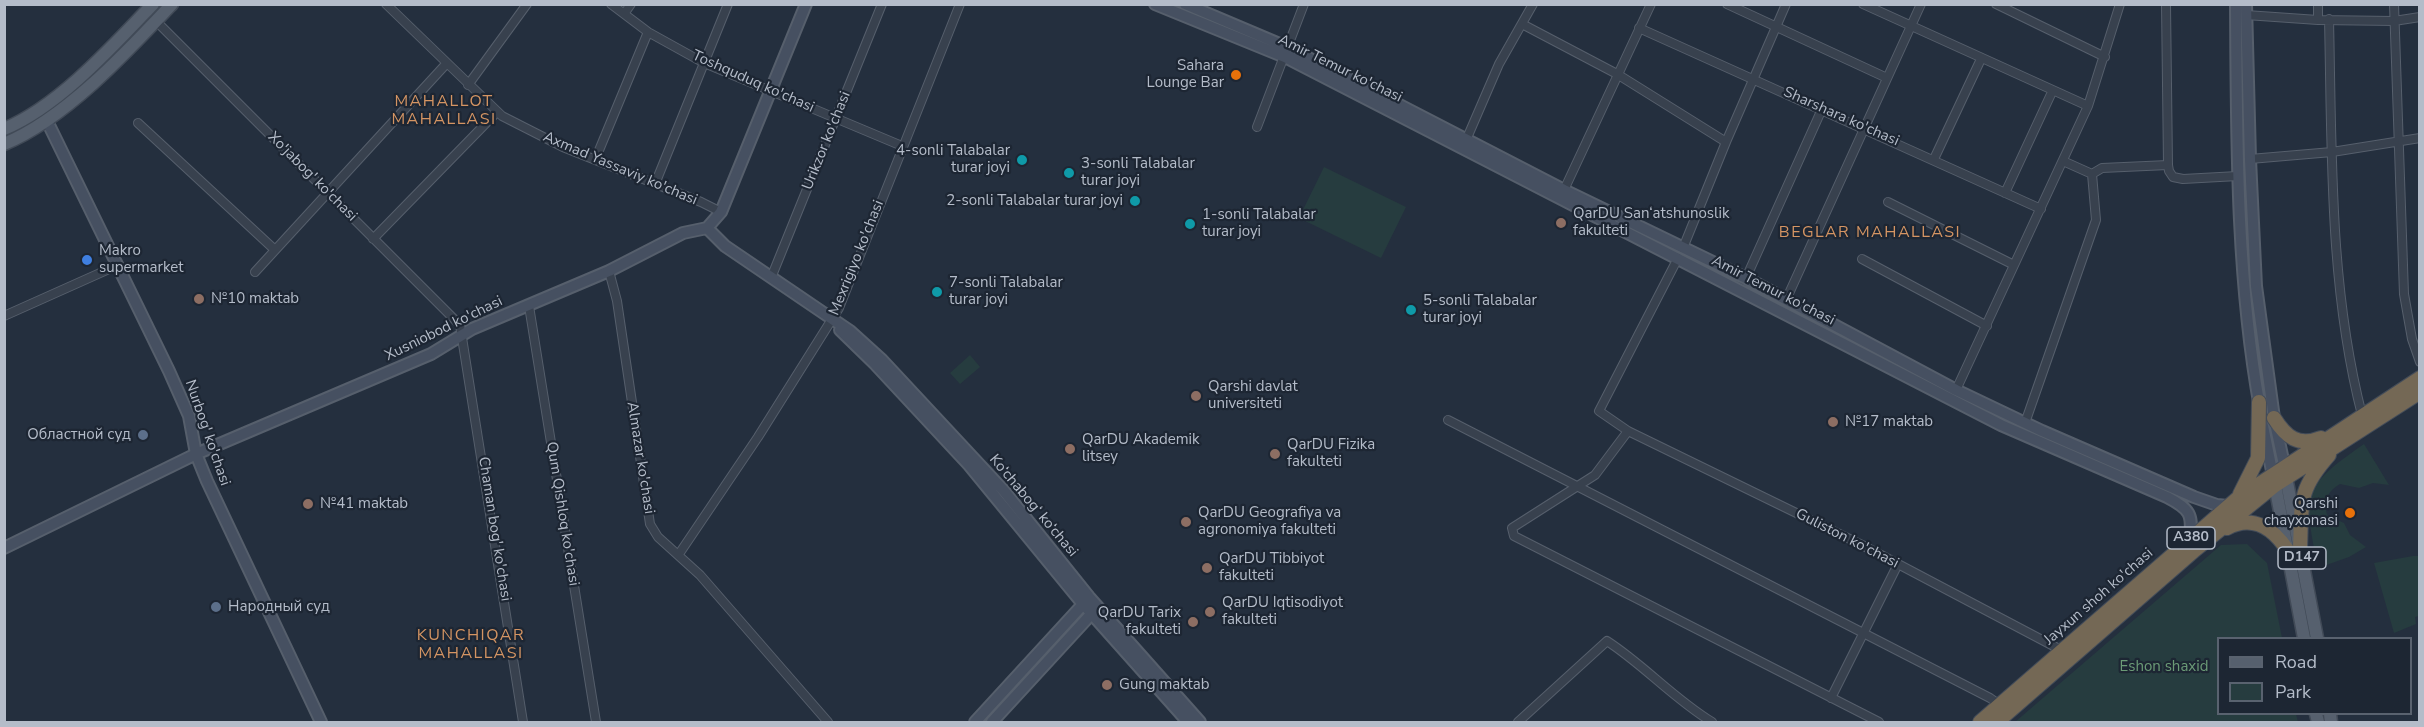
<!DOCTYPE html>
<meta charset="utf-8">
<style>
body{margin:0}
#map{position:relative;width:2424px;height:727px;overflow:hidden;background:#242f3e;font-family:"Nunito Sans",sans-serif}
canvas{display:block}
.frame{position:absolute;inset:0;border:6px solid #b4bcc9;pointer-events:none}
.legend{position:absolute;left:2217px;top:637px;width:195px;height:78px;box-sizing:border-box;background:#1d2633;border:2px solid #59626f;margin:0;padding:8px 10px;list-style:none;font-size:18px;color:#b4bcc9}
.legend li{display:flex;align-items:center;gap:12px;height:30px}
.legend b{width:30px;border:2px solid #59626f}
</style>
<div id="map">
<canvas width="2424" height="727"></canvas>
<div class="frame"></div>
<ul class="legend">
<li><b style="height:8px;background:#56606e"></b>Road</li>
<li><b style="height:16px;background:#263c3f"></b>Park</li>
</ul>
</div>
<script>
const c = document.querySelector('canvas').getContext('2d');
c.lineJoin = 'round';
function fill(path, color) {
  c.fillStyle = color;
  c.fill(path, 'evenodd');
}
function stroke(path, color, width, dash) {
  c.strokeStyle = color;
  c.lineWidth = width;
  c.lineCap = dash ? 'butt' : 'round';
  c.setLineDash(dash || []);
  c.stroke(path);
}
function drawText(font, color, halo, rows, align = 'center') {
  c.font = font + ' "Nunito Sans",sans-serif';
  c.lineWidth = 4.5;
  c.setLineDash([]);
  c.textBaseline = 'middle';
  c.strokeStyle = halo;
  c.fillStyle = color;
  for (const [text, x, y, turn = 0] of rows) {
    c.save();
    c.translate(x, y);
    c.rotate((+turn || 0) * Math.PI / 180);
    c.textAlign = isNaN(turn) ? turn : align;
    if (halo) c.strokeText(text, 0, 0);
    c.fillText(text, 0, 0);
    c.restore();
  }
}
const green = new Path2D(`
 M1324,167L1406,207L1381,258L1299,218Z
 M970,355L980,367L960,384L950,373Z
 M2364,444L2389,485L2373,483L2359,488L2340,484C2327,492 2324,500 2327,515L2344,523L2350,535L2366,547L2349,557L2318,568C2304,494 2299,489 2364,444Z
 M2247,544L2267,563L2282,638H2218V714H2296L2298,722H2015L2221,545Z
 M2413,556H2419V616L2415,617L2416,624L2394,633L2374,563Z`);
const street = new Path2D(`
 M386,4L502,116L563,147L701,202L721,212
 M611,4L648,32L704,63L902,146
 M1727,4L1887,78
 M1863,4L2088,106
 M1996,4L2105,57
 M2394,4L2404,294L2412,339L2420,362
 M624,14L631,4
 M2246,15L2318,20L2394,21L2420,17
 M2329,19C2332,151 2329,287 2362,415
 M2318,20V4
 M156,21L460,325L523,722
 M1522,24L1617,74L1726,142
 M1639,28L2041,209
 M468,85L527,4
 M138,123L275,250
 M1257,127L1304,4
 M1467,138L1499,64L1533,4
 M1934,159L1981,59
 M2250,159L2332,152L2420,138
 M595,160L648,32
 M2168,165L2169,171L2173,177L2183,179L2238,176
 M2092,174L2102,168L2168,165L2166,4
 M655,184L728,4
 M1564,190L1651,4
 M2005,193L2052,92
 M1888,202L2014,265
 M373,239L497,112
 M1683,248L1726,142L1786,4
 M1678,258L1599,411L1628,431L1862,545L2063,651
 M1862,259L1987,326
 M609,271L617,301L650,524L658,537L700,575L828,722
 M255,272L447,63
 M771,278L882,4
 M1746,278L1822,109
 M1786,300L1921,4
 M529,306L596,722
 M4,316L118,265
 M1956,390L2088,106L2120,4
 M1448,420L1990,698L2000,705
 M2025,423L2096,220L2092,174L2063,161
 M1628,431L1595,475L1512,528L1514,536L1879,722
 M679,554L758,437L839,308L960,4
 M1831,698L1898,564
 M1518,722L1607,641C1644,665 1674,699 1712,722`);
const secondary = new Path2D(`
 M1155,4L1285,57L2001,425L2167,497C2190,509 2193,514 2190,539
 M1185,4L1289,48L1564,190L1746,278L1956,390L2042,431L2194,497L2217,505L2228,506
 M2236,4C2237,139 2236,275 2260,408
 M2246,4L2250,159L2256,286L2274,418L2286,474
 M47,121L169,371L189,416L196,454L207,481L321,722
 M707,228L725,246L850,331L882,360L1004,491L1089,597L1200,722
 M840,330L875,364L969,465L1083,604L1188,722
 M2263,426L2274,481
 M4,548L196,454L431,354L472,329L609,271L683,233L707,228L721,212L806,4
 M975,722L1087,600
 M992,722L1095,610`);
const primary = new Path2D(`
 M4,129C58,107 113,46 153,4
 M4,144C65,119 127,52 172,4
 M2286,477L2317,638
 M2275,485L2304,638
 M2316,714L2318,722
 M2330,714L2331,722`);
const highway = new Path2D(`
 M2274,418C2286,437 2298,447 2321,438
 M2240,494L2258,458L2259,402
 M2227,528C2253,514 2274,529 2288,551
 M2300,549C2302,503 2297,491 2329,455
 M1980,722L2238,498L2420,378
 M1997,722L2196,549L2275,485L2420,392`);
const markers = [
 [1236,75,6,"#e8710a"],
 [1022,160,6,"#0f9aa8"],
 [1069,173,6,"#0f9aa8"],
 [1135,201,6,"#0f9aa8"],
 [1561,223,6,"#8d6e63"],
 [1190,224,6,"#0f9aa8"],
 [87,260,6,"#3f7fe0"],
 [937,292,6,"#0f9aa8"],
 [199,299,6,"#8d6e63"],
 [1411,310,6,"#0f9aa8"],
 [1196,396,6,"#8d6e63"],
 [1833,422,6,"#8d6e63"],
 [143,435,6,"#5c6f8a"],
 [1070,449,6,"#8d6e63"],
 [1275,454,6,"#8d6e63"],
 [308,504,6,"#8d6e63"],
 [2350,513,6,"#e8710a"],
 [1186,522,6,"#8d6e63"],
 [1207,568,6,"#8d6e63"],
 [216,607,6,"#5c6f8a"],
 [1210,612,6,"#8d6e63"],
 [1193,622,6,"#8d6e63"],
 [1107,685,6,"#8d6e63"]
];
const shields = [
 [2191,538,48],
 [2302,558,48]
];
const shieldNames = [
 ["A380",2191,538],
 ["D147",2302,558]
];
const poiNames = [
 ["Sahara",1224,66,"right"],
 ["Lounge Bar",1224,83,"right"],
 ["4-sonli Talabalar",1010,151,"right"],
 ["turar joyi",1010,168,"right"],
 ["3-sonli Talabalar",1081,164],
 ["turar joyi",1081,181],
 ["2-sonli Talabalar turar joyi",1123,201,"right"],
 ["QarDU San‘atshunoslik",1573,214],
 ["fakulteti",1573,231],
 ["1-sonli Talabalar",1202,215],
 ["turar joyi",1202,232],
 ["Makro",99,251],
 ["supermarket",99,268],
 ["7-sonli Talabalar",949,283],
 ["turar joyi",949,300],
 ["№10 maktab",211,299],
 ["5-sonli Talabalar",1423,301],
 ["turar joyi",1423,318],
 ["Qarshi davlat",1208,387],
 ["universiteti",1208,404],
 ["№17 maktab",1845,422],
 ["Областной суд",131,435,"right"],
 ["QarDU Akademik",1082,440],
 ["litsey",1082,457],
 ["QarDU Fizika",1287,445],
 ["fakulteti",1287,462],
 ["№41 maktab",320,504],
 ["Qarshi",2338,504,"right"],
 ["chayxonasi",2338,521,"right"],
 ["QarDU Geografiya va",1198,513],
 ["agronomiya fakulteti",1198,530],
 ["QarDU Tibbiyot",1219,559],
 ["fakulteti",1219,576],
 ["QarDU Iqtisodiyot",1222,603],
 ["fakulteti",1222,620],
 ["Народный суд",228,607],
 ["QarDU Tarix",1181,613,"right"],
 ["fakulteti",1181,630,"right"],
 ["Gung maktab",1119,685]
];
const streetNames = [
 ["Amir Temur ko'chasi",1340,69,26],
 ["Toshquduq ko'chasi",753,82,24],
 ["Sharshara ko'chasi",1841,117,24],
 ["Urikzor ko'chasi",827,141,-68],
 ["Axmad Yassaviy ko'chasi",620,169,23],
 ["Xo'jabog' ko'chasi",312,177,45],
 ["Mexrigiyo ko'chasi",857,258,-68],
 ["Amir Temur ko'chasi",1773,291,27],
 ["Xusniobod ko'chasi",444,329,-26],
 ["Nurbog' ko'chasi",207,433,71],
 ["Almazar ko'chasi",640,458,81],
 ["Ko‘chabog‘ ko‘chasi",1033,506,50],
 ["Qum Qishloq ko'chasi",562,514,81],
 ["Chaman bog' ko'chasi",494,529,81],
 ["Guliston ko'chasi",1847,539,27],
 ["Jayxun shoh ko'chasi",2099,597,-41]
];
const parkNames = [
 ["Eshon shaxid",2164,667]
];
const neighbourhoodNames = [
 ["MAHALLOT",444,102],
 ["MAHALLASI",444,120],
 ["BEGLAR MAHALLASI",1870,233],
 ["KUNCHIQAR",471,636],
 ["MAHALLASI",471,654]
];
fill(green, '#263c3f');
stroke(street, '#565f6c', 10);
stroke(secondary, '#565f6c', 14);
stroke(primary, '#414a57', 15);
stroke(highway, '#434c59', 16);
stroke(street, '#38414e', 8);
stroke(secondary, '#465061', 10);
stroke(primary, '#56606e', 12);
stroke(highway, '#746855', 14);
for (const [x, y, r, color] of markers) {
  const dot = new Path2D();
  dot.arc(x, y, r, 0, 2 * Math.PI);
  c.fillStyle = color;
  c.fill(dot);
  stroke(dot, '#1d2633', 2);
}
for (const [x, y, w] of shields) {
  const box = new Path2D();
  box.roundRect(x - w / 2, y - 11, w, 22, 4.5);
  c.fillStyle = '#1d2633';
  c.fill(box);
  stroke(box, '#b4bcc9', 1.5);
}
drawText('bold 14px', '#b4bcc9', null, shieldNames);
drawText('15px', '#b4bcc9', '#1d2633', poiNames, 'left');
drawText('15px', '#b4bcc9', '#1d2633', streetNames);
drawText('15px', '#6b9a76', '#1d2633', parkNames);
c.letterSpacing = '1.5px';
drawText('16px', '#d59563', '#1d2633', neighbourhoodNames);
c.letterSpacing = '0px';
</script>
